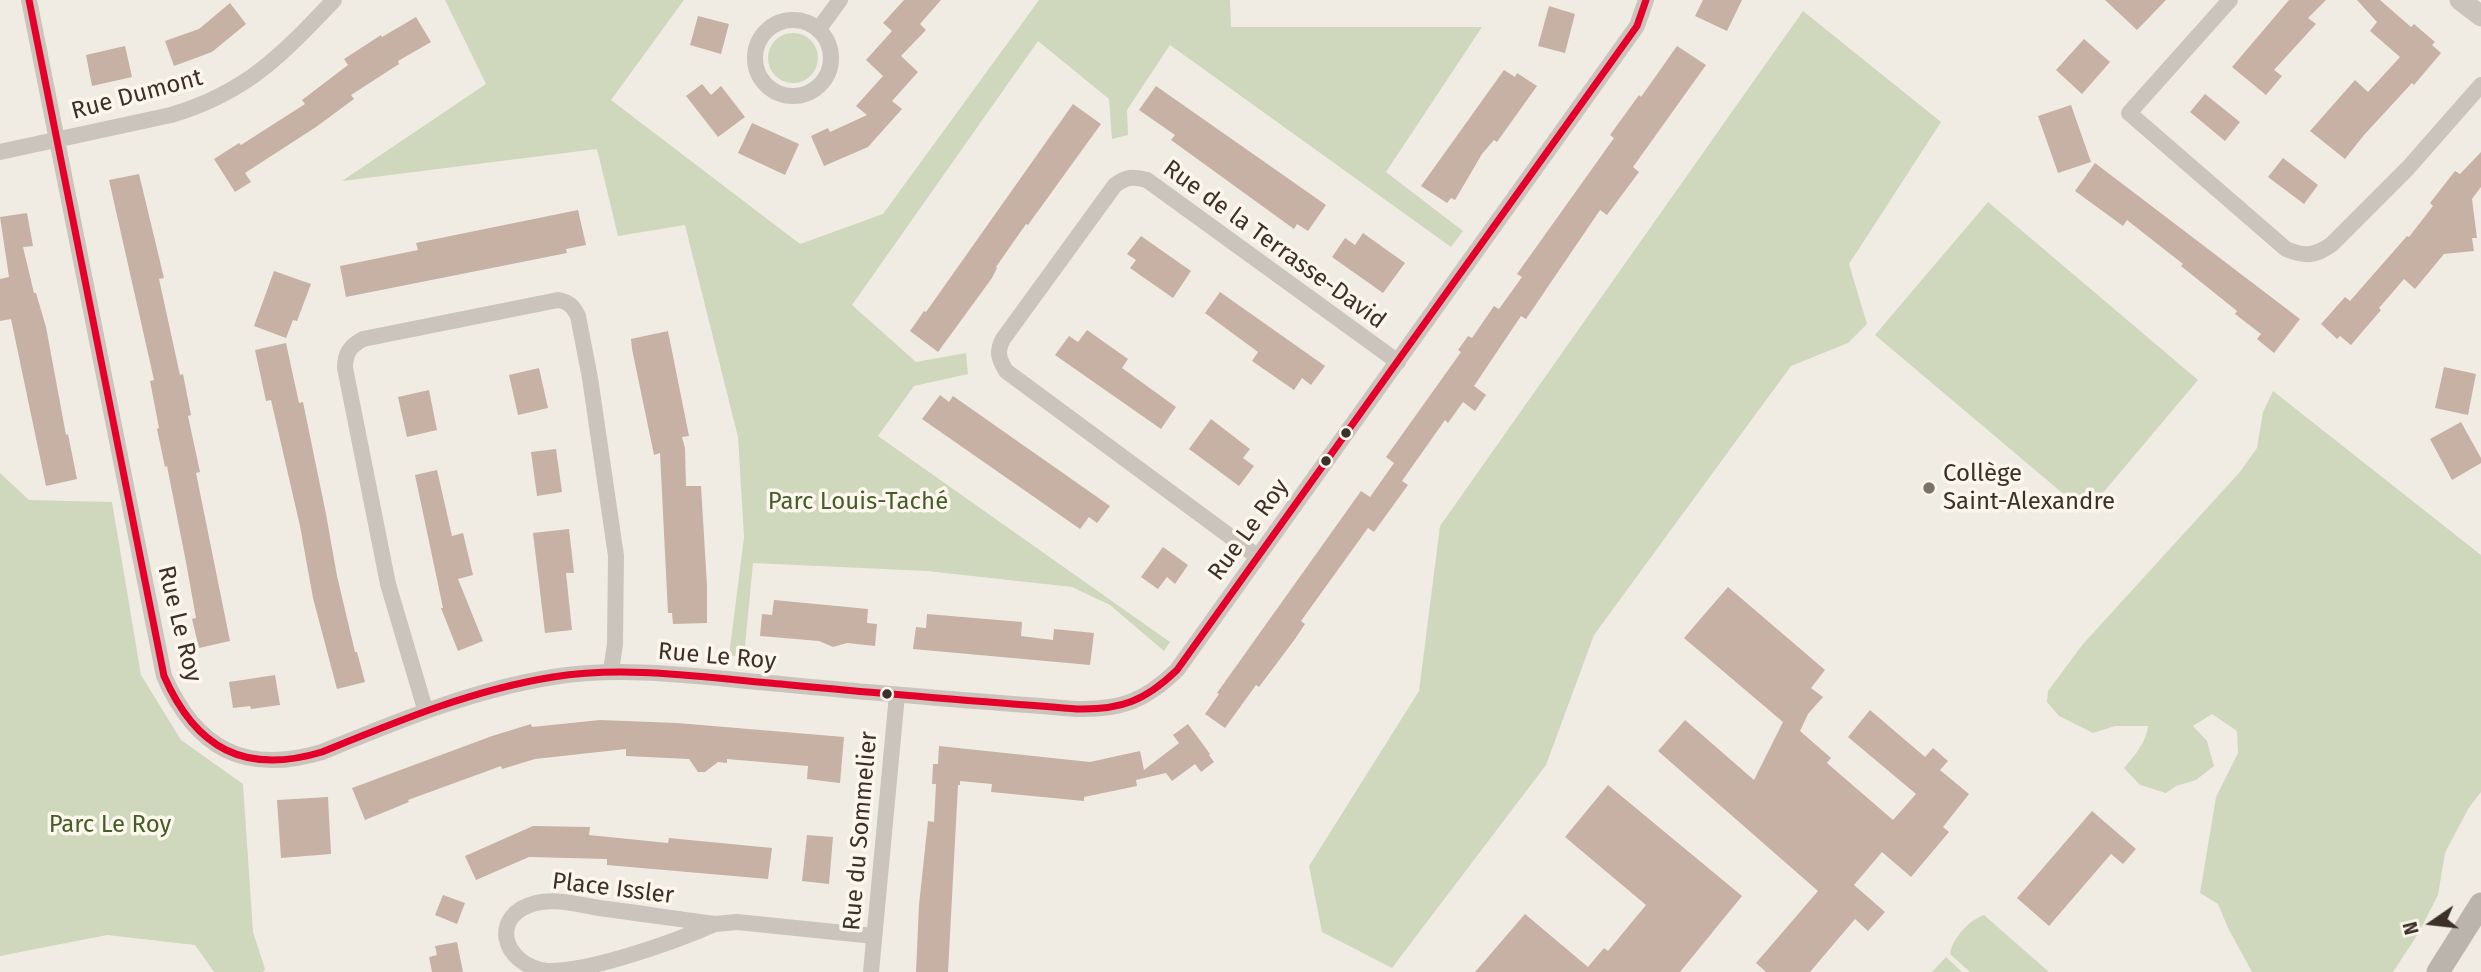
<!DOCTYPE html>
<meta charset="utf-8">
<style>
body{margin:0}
#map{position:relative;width:2481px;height:972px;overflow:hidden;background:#f0ece4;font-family:"Fira Sans",sans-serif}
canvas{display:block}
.north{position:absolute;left:2397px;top:888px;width:70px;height:70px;-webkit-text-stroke:5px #fcf6ec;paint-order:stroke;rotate:256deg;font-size:19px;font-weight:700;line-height:28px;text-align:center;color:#3c3129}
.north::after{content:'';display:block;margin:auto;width:24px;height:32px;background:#3c3129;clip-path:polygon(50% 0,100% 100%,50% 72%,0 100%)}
</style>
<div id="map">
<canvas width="2481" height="972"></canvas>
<div class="north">N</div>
</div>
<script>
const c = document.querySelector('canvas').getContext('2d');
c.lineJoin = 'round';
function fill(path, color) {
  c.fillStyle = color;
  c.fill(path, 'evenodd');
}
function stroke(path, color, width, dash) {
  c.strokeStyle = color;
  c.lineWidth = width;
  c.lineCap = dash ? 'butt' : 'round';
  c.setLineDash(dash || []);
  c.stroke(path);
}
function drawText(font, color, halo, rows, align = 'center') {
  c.font = font + ' "Fira Sans",sans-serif';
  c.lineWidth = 7;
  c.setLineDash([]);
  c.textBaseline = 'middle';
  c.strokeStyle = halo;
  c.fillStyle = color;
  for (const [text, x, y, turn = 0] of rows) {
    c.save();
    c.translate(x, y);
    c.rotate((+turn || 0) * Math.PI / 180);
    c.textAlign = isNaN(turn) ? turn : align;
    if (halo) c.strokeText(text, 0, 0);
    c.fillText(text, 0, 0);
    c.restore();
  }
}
const green = new Path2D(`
 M445,0H684L611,100L800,244L883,214L1039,0H1230L1231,27H1482L1386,172L1463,231L1451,247L1170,45L1127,110L1128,135L1112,139L1109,99L1038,41L852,305L916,362L966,353L968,374L914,386L878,436L1170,642L1164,651L1110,605L1072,587L927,571L753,563L744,656H729L744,537L738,437L685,225L618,236L597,149L342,181L486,84Z
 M1803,11L1941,122L1849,264L1867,324L1848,343L1791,366L1594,635L1546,765L1392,968L1322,932L1309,866L1419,691L1440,526Z
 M768 58a25 25 0 1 1 50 0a25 25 0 1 1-50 0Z
 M1988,202L2198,380L2086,513L1875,335Z
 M2273,391L2481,555V792L2468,809L2445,853L2438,895L2418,934L2393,972H2252L2228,928L2218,904L2200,893L2216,797L2238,753L2237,731L2212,714L2193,726L2207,741L2214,766L2196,780L2176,786L2166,793L2140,785L2124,768C2135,755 2146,743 2148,726H2115L2093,733L2059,716L2047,702L2048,691L2083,644L2239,473L2257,448L2263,412Z
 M0,473L29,500L112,502L141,675L181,740L243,784L253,932L265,969L263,972H214L195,945L107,935L0,956Z
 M1984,915L2049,972H1970L1950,954C1952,939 1969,920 1984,915Z
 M1946,957L1962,972H1932Z`);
const building = new Path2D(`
 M904,0H941L920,24L926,30L901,56L918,72L892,101L902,109L868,147L824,166L811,136L828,128L830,132L867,115L856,106L883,76L866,60L892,31L883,23Z
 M1703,0H1742L1727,31L1695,16Z
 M2105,0H2166L2137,30Z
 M2289,0H2326L2308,18L2316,24L2274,70L2282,76L2266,95L2232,67Z
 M2357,0H2380L2411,27L2414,24L2435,42L2432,45L2441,53L2414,85L2412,83L2364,135L2345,159L2310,131L2355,80L2368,92L2400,57L2370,31L2377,22Z
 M230,3L246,24L212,52L174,66L165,41L199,29Z
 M1549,6L1575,14L1565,53L1538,46Z
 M698,16L729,24L721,54L690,45Z
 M416,17L431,42L398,61L399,64L351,95L354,99L316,127L245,173L251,182L235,192L214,159L239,143L241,145L305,104L302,100L348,65L344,59L381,35L382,37Z
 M2084,39L2110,62L2082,94L2056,70Z
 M125,46L132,77L92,86L86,55Z
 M1677,46L1706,65L1633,167L1639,172L1607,215L1600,210L1526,319L1521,316L1474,386L1486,395L1475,411L1463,402L1448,423L1445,420L1402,481L1408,485L1374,532L1368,528L1301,621L1305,624L1295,639L1259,687L1256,685L1225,728L1205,714L1219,694L1217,693L1361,491L1370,497L1394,463L1386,457L1461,352L1458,350L1468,336L1472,338L1494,306L1499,309L1522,277L1517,274L1614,138L1610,135L1639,95L1641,97Z
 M1504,70L1515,77L1517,73L1537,86L1497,142L1494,140L1482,154L1455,200L1451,198L1447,203L1421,186Z
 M702,84L711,95L721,86L745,117L718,137L686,96Z
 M1156,86L1326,205L1308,231L1297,224L1294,229L1171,140L1175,135L1139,110Z
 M2205,94L2240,122L2225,141L2190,112Z
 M1073,104L1101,124L1028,225L1026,224L996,267L997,268L992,278L938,352L910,331L924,311L926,312Z
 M2071,105L2091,162L2058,173L2038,116Z
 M752,123L799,144L785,175L738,153Z
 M2481,152V187L2472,199L2477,238H2472L2474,251L2444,254L2415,289L2404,279L2379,308L2381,310L2351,345L2340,336L2337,339L2321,324L2345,297L2350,301L2407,236L2409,237L2433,206L2430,203L2455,171L2460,174Z
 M2283,158L2318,185L2304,204L2268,177Z
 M2095,163L2300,319L2274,353L2257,339L2261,334L2235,314L2237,311L2181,266L2183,264L2127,220L2123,226L2075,191Z
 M139,174L164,278L159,279L180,375L183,374L191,415L188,416L200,472L196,473L230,641L199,648L192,619L196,618L186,562L167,466L165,467L157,429L159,428L150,381L154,380L109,180Z
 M578,210L586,245L566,249L567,253L346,297L340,266L418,250L416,243Z
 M27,213L33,246L23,247L34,293H36L46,327L66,435L68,434L77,479L46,486L11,319L0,321V279L9,277L0,217Z
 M1363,233L1405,263L1383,293L1332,257L1345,238L1355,245Z
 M1141,236L1191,271L1173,298L1130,268L1136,260L1127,254Z
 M274,271L311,284L297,321L293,320L286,338L254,326Z
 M1220,292L1325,366L1311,385L1302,378L1294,390L1252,361L1258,352L1205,313Z
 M1087,330L1128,359L1122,368L1176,407L1161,429L1055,355L1069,336L1078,342Z
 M668,331L689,436L682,437L685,448L686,486H701L707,586V623L673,624L672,613H668L660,453L654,455L632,349L631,339Z
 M286,343L299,403L303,402L326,514L337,576L355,652H357L365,682L337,689L313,598L300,526L271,400L266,401L255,350Z
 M2444,367L2476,374L2468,415L2435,408Z
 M539,368L548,408L518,415L509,375Z
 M429,390L437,430L407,437L398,397Z
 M940,395L949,402L953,396L1110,506L1097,523L1089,517L1080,529L922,419Z
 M1211,419L1250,449L1243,458L1254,466L1239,486L1189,449Z
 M2461,422L2481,458V463L2452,480L2430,439Z
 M556,449L562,492L537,496L531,452Z
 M437,470L452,536L463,533L473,575L458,579L483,641L458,651L441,608H443L415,475Z
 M569,529L574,573H566L572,630L545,633L533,533Z
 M1163,547L1188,565L1175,584L1167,577L1158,589L1141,577Z
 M1728,587L1825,670L1811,688L1823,697L1808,714L1800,731L1831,758L1827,763L1893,820L1916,794L1848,737L1870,710L1925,757L1933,748L1948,761L1940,770L1969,794L1943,827L1949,832L1911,877L1882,852L1854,885L1885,912L1868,931L1855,919L1810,972H1766L1756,963L1818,891L1658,751L1685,720L1754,780L1783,722L1684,638Z
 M774,600L868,609L867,623L877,624L875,646L847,643L833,647L819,641L760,636L762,614L772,615Z
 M927,614L1022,622L1021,636L1053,640L1054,629L1094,633L1090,665L913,649L916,627L926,628Z
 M275,675L280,705L251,709L250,706L233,708L229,682Z
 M600,720L677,723L844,737L840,783L807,779L808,766L727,759V763L718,762L705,772H698L689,759L626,756V749L535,759L502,769L501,766L408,800L409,802L365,820L352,788L492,736L531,724L532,727Z
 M1188,724L1210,754L1209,755L1214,762L1201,772L1195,764L1172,781L1166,773L1136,780L1137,786L1084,797V801L991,792L992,784L960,781V785H958L948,972H916L919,905L928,821L934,822L936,784H932L933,764H938L939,746L1090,762L1140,751L1144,770L1179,743L1173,735Z
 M1608,785L1742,896L1680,972H1475L1525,914L1588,967L1604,948L1608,951L1646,905L1565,837Z
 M328,797L331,854L281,858L277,800Z
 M2092,811L2136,849L2123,864L2111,854L2049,926L2017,898Z
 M533,826L590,827L589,835L668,843L669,838L772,848L768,879L607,865V859L529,857L476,880L465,856Z
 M807,835L833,837L829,884L802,881Z
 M443,895L465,903L457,924L435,915Z
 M457,942L463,972H432L429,957L437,955L435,946Z`);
const minor = new Path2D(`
 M29,0L164,676C196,749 245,775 322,752C398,721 472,690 553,677C628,665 706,678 781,684C879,694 978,701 1077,709C1121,710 1145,701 1177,670L1637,26L1646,0
 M2230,0L2129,113L2286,249C2305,257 2316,256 2332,244L2408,168L2481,85
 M755 58a38 38 0 1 1 76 0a38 38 0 1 1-76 0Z
 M818,30L840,0
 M0,152L171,115C246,93 282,55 334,0
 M1258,557L1006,371C999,359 996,352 1003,339L1115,185C1126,177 1133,176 1147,180L1398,362
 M425,709L388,584L345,368C345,353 350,346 363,339L558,300C569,302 573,306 578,316L590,378L616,556L615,644L611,671
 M715,924C674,942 590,972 547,971C500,964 490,914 536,903C556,898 579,905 599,908C638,913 677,919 715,924L737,922L874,936
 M871,972L897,695`);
const tertiary = new Path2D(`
 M2460,0L2481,16`);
const secondary = new Path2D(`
 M2438,972L2481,904`);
const bus1 = new Path2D(`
 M29,0L164,676C196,749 245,775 322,752C398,721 472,690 553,677C628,665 706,678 781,684C879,694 978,701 1077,709C1121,710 1145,701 1177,670L1637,26L1646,0`);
const markers = [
 [1346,433,6,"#3c3129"],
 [1326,461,6,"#3c3129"],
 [1929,488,7,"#7b726a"],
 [887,694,6,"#3c3129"]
];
const streetNames = [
 ["Rue Dumont",137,95,-15],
 ["Rue de la Terrasse-David",1274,245,36],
 ["Rue Le Roy",1249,530,-54],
 ["Rue Le Roy",179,624,76],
 ["Rue Le Roy",717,657,5],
 ["Rue du Sommelier",861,831,-85],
 ["Place Issler",613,889,7]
];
const poiNames = [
 ["Collège",1943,474],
 ["Saint-Alexandre",1943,502]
];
const parkNames = [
 ["Parc Louis-Taché",858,502],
 ["Parc Le Roy",110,825]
];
fill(green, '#cfd8bc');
fill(building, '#c6b1a4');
stroke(minor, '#cac4bc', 16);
stroke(tertiary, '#cac4bc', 21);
stroke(secondary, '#bab4ac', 23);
stroke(bus1, '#e4002b', 7);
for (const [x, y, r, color] of markers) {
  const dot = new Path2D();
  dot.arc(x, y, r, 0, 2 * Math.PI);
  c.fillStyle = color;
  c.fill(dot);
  stroke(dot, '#fcf6ec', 2.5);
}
drawText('24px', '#3c3129', '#fcf6ec', streetNames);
drawText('24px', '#3c3129', '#fcf6ec', poiNames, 'left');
drawText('24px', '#455d2a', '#fcf6ec', parkNames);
</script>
